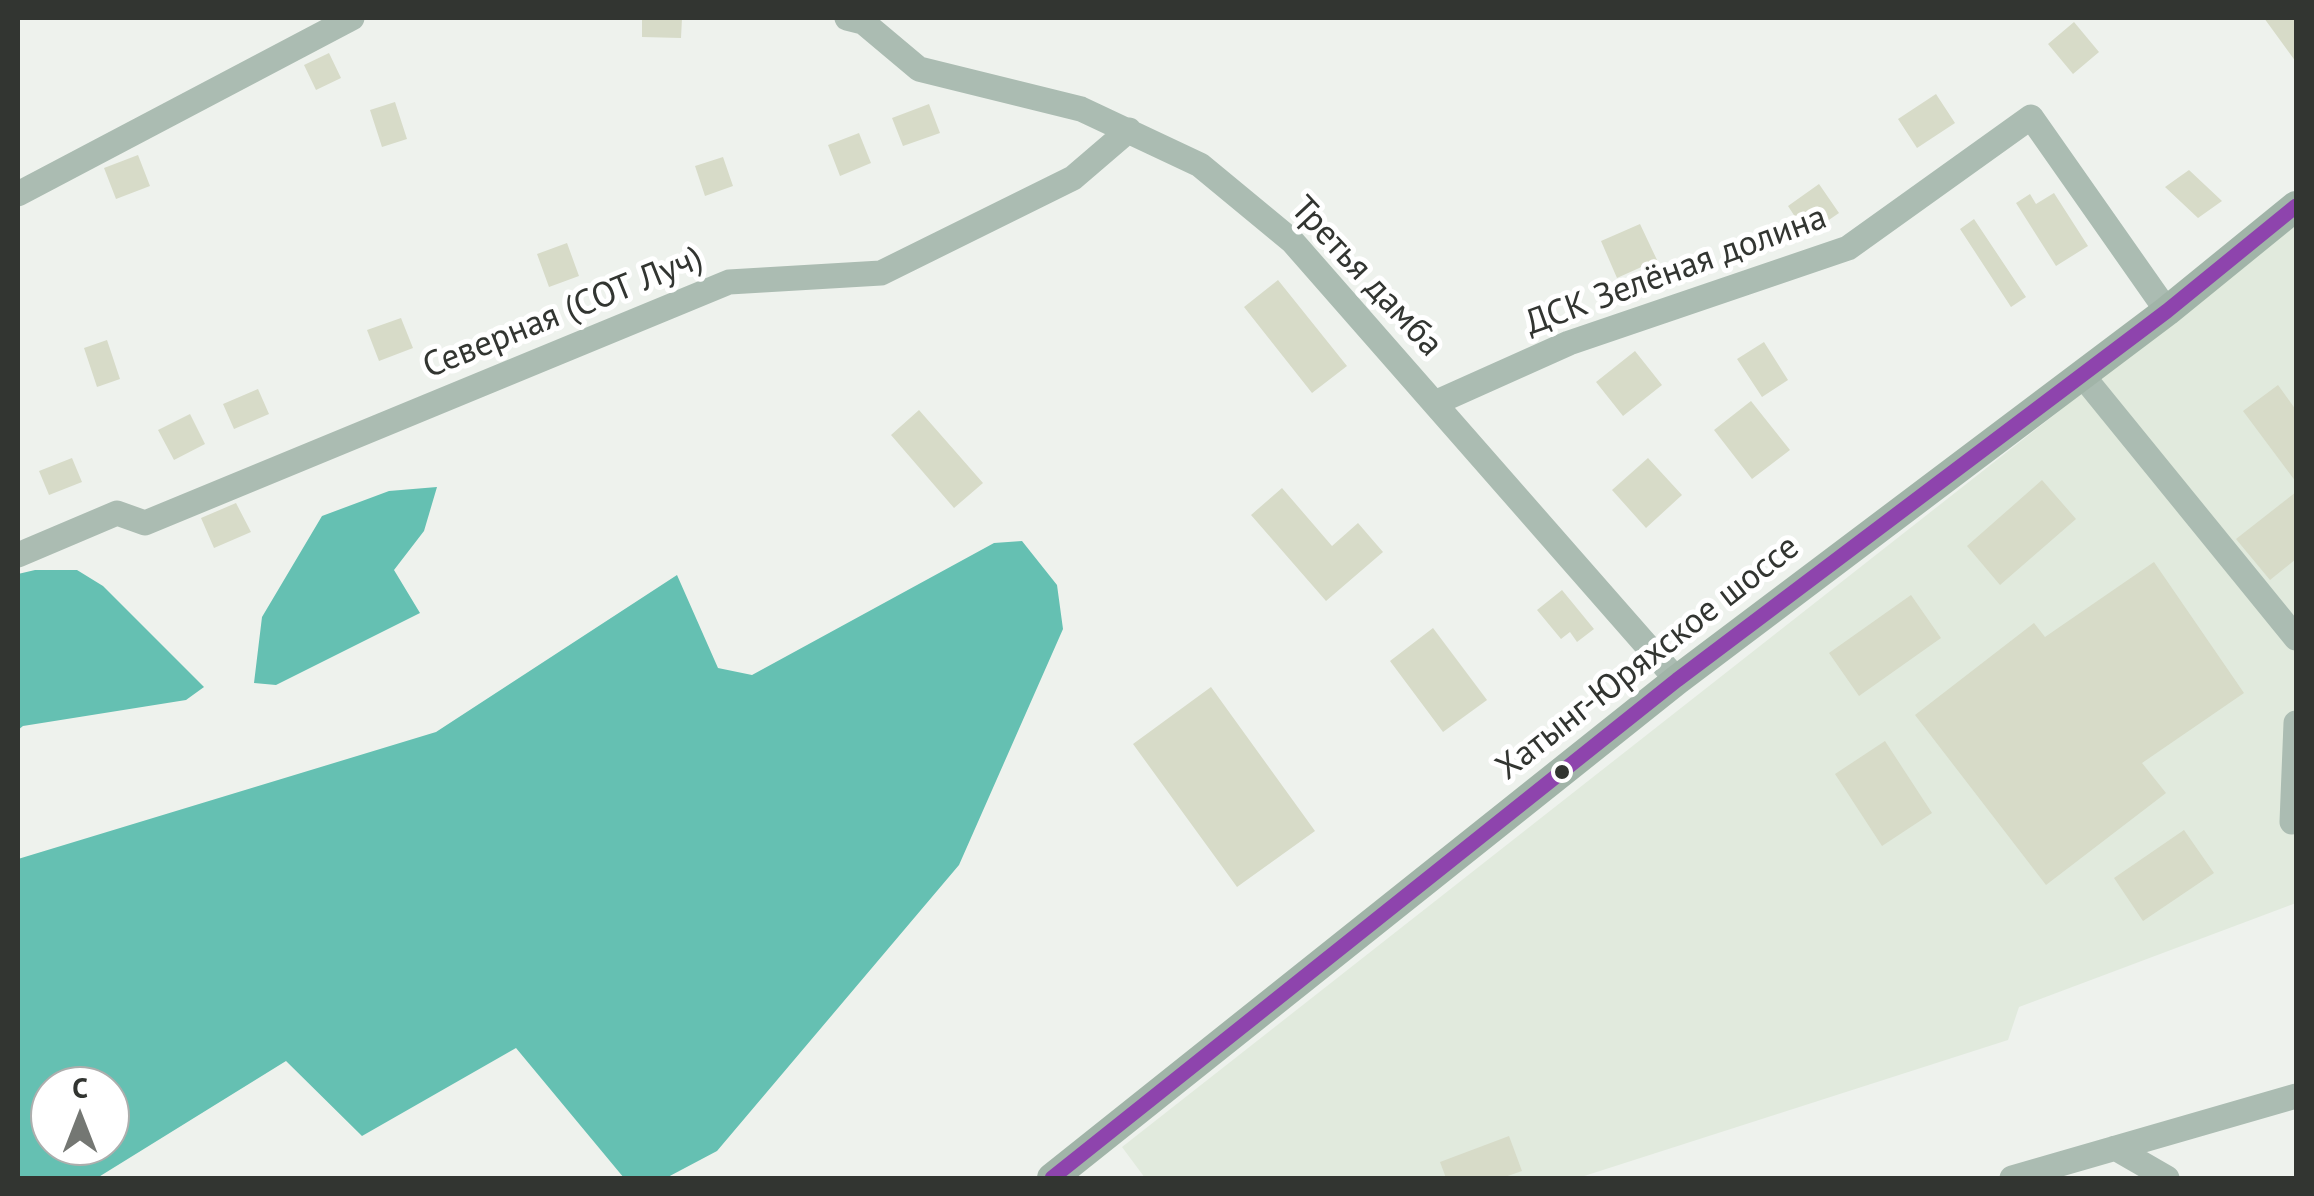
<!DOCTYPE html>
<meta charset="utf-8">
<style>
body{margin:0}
#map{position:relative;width:2314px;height:1196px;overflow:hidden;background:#eef2ed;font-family:"PT Sans",sans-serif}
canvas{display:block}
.frame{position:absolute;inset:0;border:20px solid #323531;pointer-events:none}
.north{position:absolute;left:30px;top:1066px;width:100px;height:100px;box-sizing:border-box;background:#fff;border:2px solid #adaead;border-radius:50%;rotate:0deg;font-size:28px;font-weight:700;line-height:40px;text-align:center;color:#323531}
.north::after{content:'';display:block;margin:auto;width:35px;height:45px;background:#747773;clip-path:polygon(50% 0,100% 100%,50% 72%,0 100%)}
</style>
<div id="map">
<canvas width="2314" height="1196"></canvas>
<div class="frame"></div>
<div class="north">С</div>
</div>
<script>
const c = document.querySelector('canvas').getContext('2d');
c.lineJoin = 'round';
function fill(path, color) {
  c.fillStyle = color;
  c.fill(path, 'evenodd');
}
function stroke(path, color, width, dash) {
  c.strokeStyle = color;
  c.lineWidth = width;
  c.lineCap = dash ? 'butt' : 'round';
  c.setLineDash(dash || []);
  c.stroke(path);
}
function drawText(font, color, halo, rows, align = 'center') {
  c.font = font + ' "PT Sans",sans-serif';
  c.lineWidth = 10;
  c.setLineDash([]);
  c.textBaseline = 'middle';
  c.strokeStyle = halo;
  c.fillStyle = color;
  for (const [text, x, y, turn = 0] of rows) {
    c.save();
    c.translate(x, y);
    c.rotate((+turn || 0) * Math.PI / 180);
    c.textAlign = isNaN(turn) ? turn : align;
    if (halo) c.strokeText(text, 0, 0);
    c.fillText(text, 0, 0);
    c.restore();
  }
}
const built = new Path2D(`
 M2296,225V903L2019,1007L2008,1040L1578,1178H1145L1122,1147Z`);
const water = new Path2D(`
 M437,487L424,531L394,570L420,613L276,685L254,683L262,617L322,516L389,491Z
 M1022,541L1057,585L1063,629L959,865L717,1151L666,1178H624L516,1048L362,1136L286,1061L97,1178H18V859L436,732L677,575L718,668L752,675L994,543ZM50,1086H110V1146H50Z
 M35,570H77L103,586L204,687L186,700L23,726L18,730V574Z`);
const building = new Path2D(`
 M642,18H682L681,38L642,37Z
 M2264,18H2296V62Z
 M2074,22L2099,52L2073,74L2048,44Z
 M329,53L341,78L316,90L304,65Z
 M1936,94L1955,123L1917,148L1898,119Z
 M395,102L407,139L382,147L370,110Z
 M929,104L940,133L903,146L892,118Z
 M859,133L871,163L840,176L828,145Z
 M138,155L150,186L116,199L104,168Z
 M723,157L733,186L705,196L695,166Z
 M2189,170L2222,201L2198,218L2165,187Z
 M1819,184L1839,213L1807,235L1788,206Z
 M2054,193L2088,246L2056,266L2016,203L2030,194L2036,204Z
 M1974,219L2026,297L2011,307L1960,229Z
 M1640,224L1657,260L1617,278L1601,241Z
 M567,243L579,276L549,287L537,254Z
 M1278,280L1347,366L1312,393L1244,307Z
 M401,318L413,348L379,361L367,330Z
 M107,340L120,379L97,387L84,348Z
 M1764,342L1788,380L1762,397L1737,359Z
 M1635,351L1662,385L1623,416L1596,382Z
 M2278,385L2296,410V482L2243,411Z
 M258,389L269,414L234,429L223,404Z
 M1751,401L1790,450L1752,479L1714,430Z
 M919,410L983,483L954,508L891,435Z
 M190,414L205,444L174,460L158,430Z
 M72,458L82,482L49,495L39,471Z
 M1648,458L1682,495L1646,528L1612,490Z
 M2042,480L2076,519L2000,585L1967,546Z
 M1282,488L1332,546L1358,523L1383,552L1326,601L1251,515Z
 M2296,492V559L2270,580L2236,539Z
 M236,503L251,532L214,548L201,518Z
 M2154,562L2244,693L2142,763L2166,793L2046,885L1915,715L2034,623L2045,637Z
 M1562,590L1594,629L1577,642L1570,632L1561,639L1537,610Z
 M1911,595L1941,638L1859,696L1829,653Z
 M1433,628L1487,700L1443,732L1390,661Z
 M1211,687L1315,831L1237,887L1133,744Z
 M1885,741L1932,813L1882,846L1835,774Z
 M2184,830L2214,873L2143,921L2114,878Z
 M1509,1136L1522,1171L1502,1178H1446L1440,1162Z`);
const minor = new Path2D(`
 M847,18L863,22L919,69L1081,109L1200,165L1292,241L1677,680
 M18,194L352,18
 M2082,375L2296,638
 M1435,403L1569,343L1848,248L2031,117L2167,311
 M18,555L117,513L145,523L729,282L881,273L1073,178L1129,130
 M2292,822L2296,723
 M2115,1148L2167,1178
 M2012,1178L2296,1096`);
const major = new Path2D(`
 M1052,1178L1677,680L2167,311L2296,206`);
const bus1 = new Path2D(`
 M1052,1178L1677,680L2167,311L2296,206`);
const markers = [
 [1562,772,9,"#323531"]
];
const streetNames = [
 ["ДСК Зелёная долина",1676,271,-20],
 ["Третья дамба",1366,277,47],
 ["Северная (СОТ Луч)",563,313,-22],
 ["Хатынг-Юряхское шоссе",1648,658,-38]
];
fill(built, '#e1eadd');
fill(water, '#65c0b2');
fill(building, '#d7dbc8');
stroke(minor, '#abbcb2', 25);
stroke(major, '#a1b4a8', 30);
stroke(bus1, '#8e44ad', 15);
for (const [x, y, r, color] of markers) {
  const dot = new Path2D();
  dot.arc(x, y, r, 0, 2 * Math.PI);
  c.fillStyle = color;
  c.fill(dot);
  stroke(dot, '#fff', 4);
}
drawText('35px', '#323531', '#fff', streetNames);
</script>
